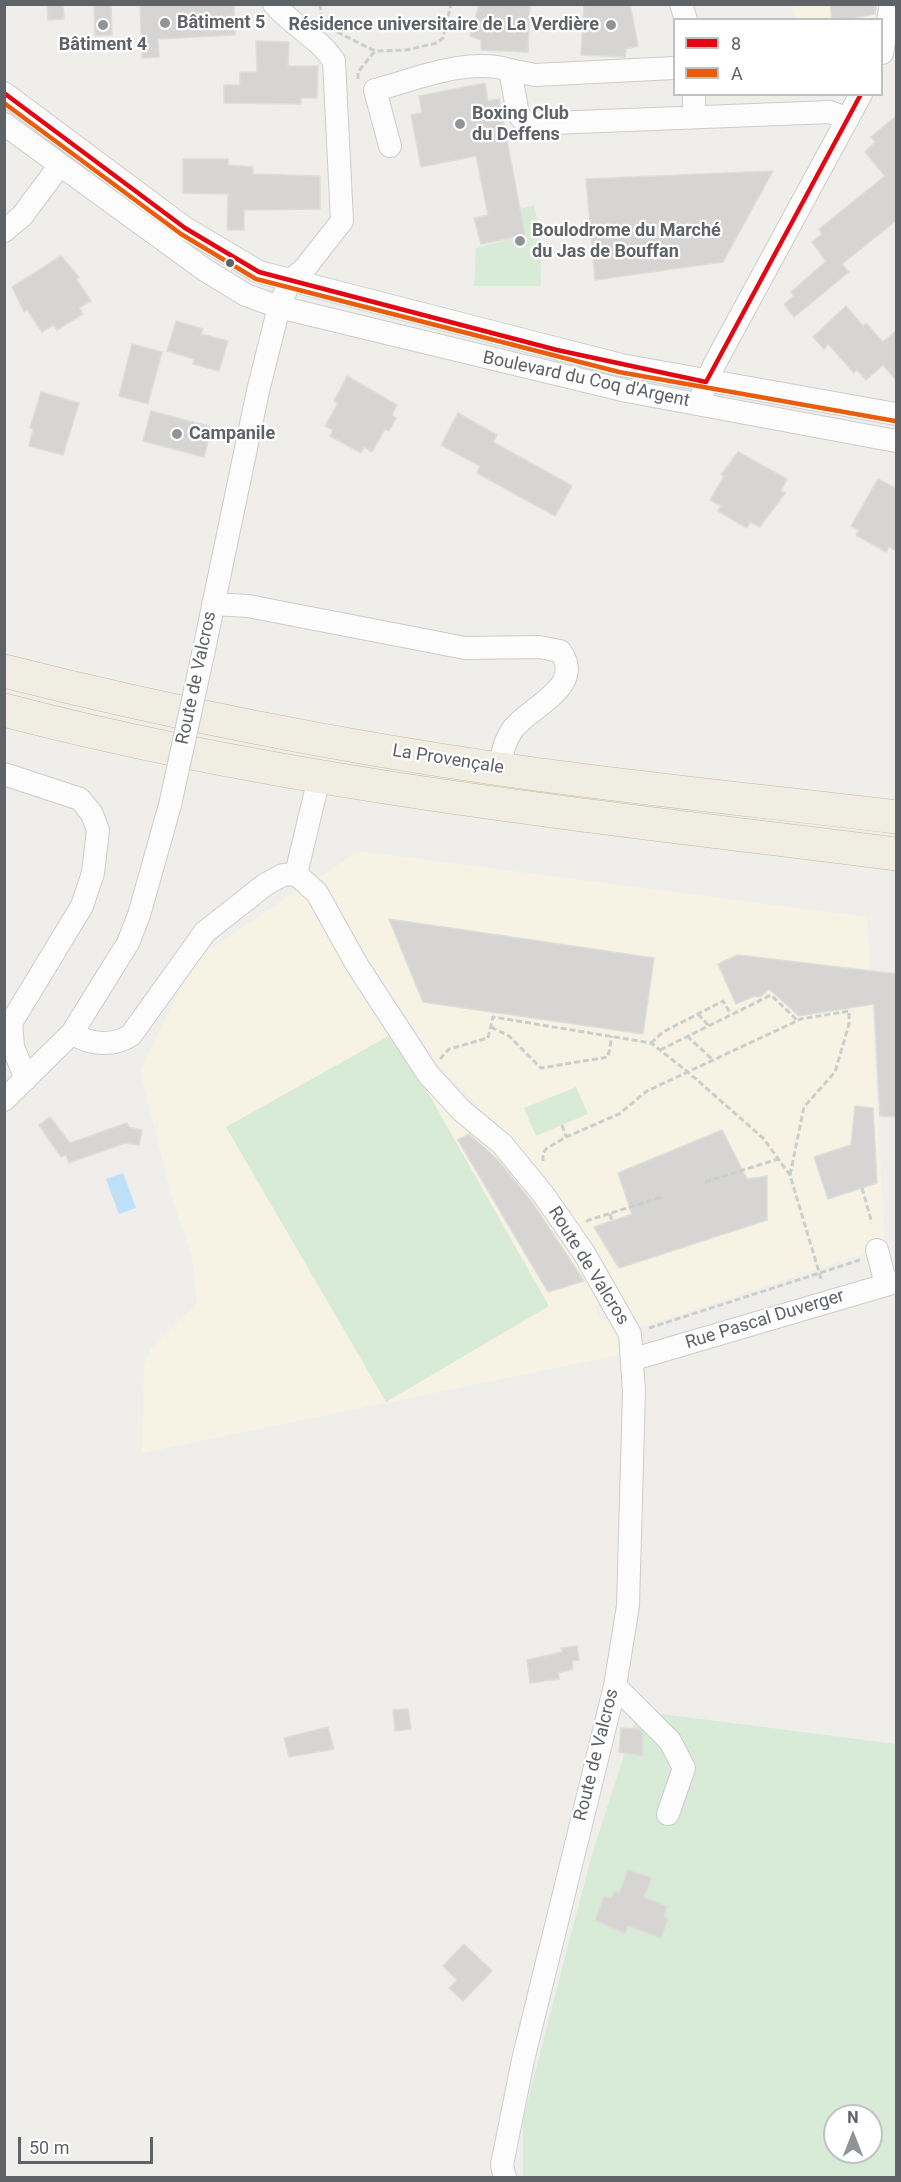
<!DOCTYPE html>
<meta charset="utf-8">
<style>
body{margin:0}
#map{position:relative;width:901px;height:2182px;overflow:hidden;background:#efeeea;font-family:Roboto,sans-serif}
canvas{display:block}
.frame{position:absolute;inset:0;border:6px solid #5f6368;pointer-events:none}
.legend{position:absolute;left:673px;top:18px;width:210px;height:78px;box-sizing:border-box;background:#fff;border:2px solid #bfc1c3;margin:0;padding:8px 10px;list-style:none;font-size:18px;color:#5f6368}
.legend li{display:flex;align-items:center;gap:12px;height:30px}
.legend b{width:30px;border:2px solid #bfc1c3}
.north{position:absolute;left:823px;top:2104px;width:60px;height:60px;box-sizing:border-box;background:#fff;border:2px solid #bfc1c3;border-radius:50%;rotate:0deg;font-size:16px;font-weight:700;line-height:24px;text-align:center;color:#5f6368}
.north::after{content:'';display:block;margin:auto;width:21px;height:27px;background:#919496;clip-path:polygon(50% 0,100% 100%,50% 72%,0 100%)}
.scale{position:absolute;left:18px;top:2137px;width:135px;height:27px;box-sizing:border-box;border:3px solid #5f6368;border-top:0;padding-left:8px;font-size:18px;line-height:21px;white-space:nowrap;color:#5f6368;-webkit-text-stroke:4px #fff;paint-order:stroke}
</style>
<div id="map">
<canvas width="901" height="2182"></canvas>
<div class="frame"></div>
<ul class="legend">
<li><b style="height:8px;background:#e30613"></b>8</li>
<li><b style="height:8px;background:#ea5b0b"></b>A</li>
</ul>
<div class="north">N</div>
<div class="scale">50 m</div>
</div>
<script>
const c = document.querySelector('canvas').getContext('2d');
c.lineJoin = 'round';
function fill(path, color) {
  c.fillStyle = color;
  c.fill(path, 'evenodd');
}
function stroke(path, color, width, dash) {
  c.strokeStyle = color;
  c.lineWidth = width;
  c.lineCap = dash ? 'butt' : 'round';
  c.setLineDash(dash || []);
  c.stroke(path);
}
function drawText(font, color, halo, rows, align = 'center') {
  c.font = font + ' Roboto,sans-serif';
  c.lineWidth = 4.5;
  c.setLineDash([]);
  c.textBaseline = 'middle';
  c.strokeStyle = halo;
  c.fillStyle = color;
  for (const [text, x, y, turn = 0] of rows) {
    c.save();
    c.translate(x, y);
    c.rotate((+turn || 0) * Math.PI / 180);
    c.textAlign = isNaN(turn) ? turn : align;
    if (halo) c.strokeText(text, 0, 0);
    c.fillText(text, 0, 0);
    c.restore();
  }
}
const commercial = new Path2D(`
 M790,5H883L877,20L795,19Z
 M358,851L867,917L885,1247L635,1329L549,1181L437,1063L315,881Z
 M305,885L388,1026L513,1164L607,1301L595,1306L600,1321L614,1317L628,1353L142,1453L144,1365L151,1348L197,1303L192,1256L174,1205L140,1070L195,959Z`);
const green = new Path2D(`
 M534,205L540,231L541,286H474L476,248L525,235L520,209Z
 M394,1033L549,1306L386,1402L226,1127Z
 M576,1087L588,1114L536,1136L524,1108Z
 M638,1711L896,1744V2177L523,2178V2118L591,1858ZM835,2116H871V2152H835Z`);
const water = new Path2D(`
 M123,1173L136,1208L119,1214L106,1179Z`);
const building = new Path2D(`
 M47,4H63L64,19L48,20Z
 M94,4H111L112,35L95,36Z
 M140,4H234L235,35L158,39L159,57L142,58Z
 M479,4H530L528,52L481,50V40L470,36Z
 M584,4H630L638,46L626,49L625,57L581,55Z
 M830,4H877L875,14L844,20H832Z
 M256,41L289,42L288,66H318L317,98H301V104L224,103V85H240V72H257Z
 M485,83L488,101L499,99L525,235L481,244L474,218L488,215L476,156L421,167L411,115L422,113L419,96Z
 M897,115V220L842,264L849,272L794,317L784,304L794,296L791,292L826,261L812,242L822,234L819,229L885,176L865,152L875,142L871,137Z
 M183,159H228V165L253,167V174L320,176V209L244,210V230H227L228,194L183,193Z
 M773,171L723,262L595,280L586,179Z
 M61,256L79,277L76,279L91,301L79,308L83,314L57,330L53,325L42,332L27,310L24,312L12,287Z
 M846,306L863,326L866,323L883,342L897,330V381L883,365L866,380L857,370L854,373L828,344L824,349L813,337Z
 M176,321L203,329L201,334L228,341L219,371L193,364L194,359L167,351Z
 M132,344L162,352L148,404L119,396Z
 M347,376L397,405L392,415L396,418L389,431L385,429L372,452L364,447L361,453L330,436L333,430L325,426L338,403L334,401Z
 M41,392L79,403L63,455L29,446L33,429L30,428Z
 M151,411L212,427L204,457L143,441Z
 M458,413L497,435L493,442L572,486L555,516L477,473L480,466L441,445Z
 M738,452L787,479L781,491L785,493L760,527L750,522L747,528L718,511L721,506L710,500L724,476L721,475Z
 M878,479L897,489V551L889,547L886,552L856,535L859,530L851,526Z
 M389,919L654,958L643,1034L423,1002Z
 M738,955L897,974V1117L880,1116L874,1004L799,1016L769,989L760,997L754,996L736,1004L718,964Z
 M855,1106L873,1108L877,1183L828,1199L814,1157L851,1145Z
 M50,1117L70,1143L127,1123L129,1127L142,1130L139,1145L125,1143L69,1163L66,1155L61,1157L39,1125Z
 M722,1130L747,1179L767,1176V1220L619,1268L594,1227L632,1214L618,1173Z
 M469,1134L497,1159L532,1202L584,1281L548,1292L458,1140Z
 M577,1646L579,1660L572,1661L573,1669L558,1673L559,1679L530,1683L527,1660L562,1652L561,1648Z
 M408,1709L411,1729L395,1731L393,1710Z
 M328,1727L334,1749L289,1757L284,1738Z
 M621,1728L639,1729L643,1733V1756L619,1752Z
 M628,1870L652,1878L644,1897L667,1906L664,1917L668,1919L661,1938L628,1926L625,1934L595,1920L604,1896L611,1898L614,1891L619,1893Z
 M464,1944L492,1971L463,2001L449,1988L457,1980L443,1966Z`);
const path = new Path2D(`
 M320,4L322,21
 M337,32L375,51L406,50L437,43L443,38L451,4
 M358,79V72L375,51
 M698,1014L709,1026
 M491,1027L509,1036L541,1068L608,1057L612,1036
 M687,1036L712,1059
 M651,1043L663,1032L723,1001L731,1014
 M660,1050L771,995L797,1020
 M440,1059L449,1049L488,1038L493,1017L651,1043L688,1072L763,1138L790,1175L822,1282
 M562,1125L566,1137
 M543,1161V1153L547,1148L566,1137L619,1114L647,1091L801,1019L849,1011V1024L835,1072L804,1107L790,1175
 M705,1182L778,1159
 M862,1188L872,1223
 M610,1214L612,1221
 M586,1221L662,1197
 M649,1328L860,1260`);
const minor = new Path2D(`
 M681,4L686,20
 M882,53L891,4
 M674,68L535,75L510,70L518,114L527,124L830,112L848,119
 M4,93L185,228L259,272L621,365L896,414
 M694,94V116
 M4,124L205,270L246,295L279,307L627,391L896,441
 M390,146L375,90C417,79 467,57 510,70
 M4,231L22,216L60,165
 M702,395L714,365L861,94
 M213,604L248,606L465,648L539,647L560,651C586,687 530,706 513,729C504,741 502,755 499,769
 M203,654L258,391L279,307L290,281L305,268L342,221L334,61C319,38 293,26 274,4
 M4,774L80,799L92,814L98,830L93,873L82,906L11,1023L13,1047L26,1079
 M296,874L319,778
 M72,1033C90,1045 113,1047 131,1035L205,932L266,884L283,875L296,874L317,893L357,965L428,1074L462,1111L502,1144L543,1194L584,1253L630,1334L634,1391L628,1606L615,1686L523,2060L502,2165L505,2178
 M4,1100L72,1033L128,943L139,915L170,805
 M877,1250L886,1284
 M634,1359L896,1282
 M615,1686L670,1741L684,1768L668,1814`);
const highway = new Path2D(`
 M4,671C167,712 333,745 499,769C631,788 764,801 896,817
 M4,710C297,787 598,816 896,854`);
const minorBridge = new Path2D(`
 M170,805L203,654`);
const bus1 = new Path2D(`
 M4,93L185,228L259,272L557,350L706,382
 M706,382L861,94`);
const bus2 = new Path2D(`
 M4,103L181,234L256,279L619,372L895,421`);
const markers = [
 [165,23,6,"#919496"],
 [103,25,6,"#919496"],
 [611,25,6,"#919496"],
 [460,124,6,"#919496"],
 [520,241,6,"#919496"],
 [230,263,5,"#5f6368"],
 [177,434,6,"#919496"]
];
const poiNames = [
 ["Bâtiment 5",177,23],
 ["Résidence universitaire de La Verdière",599,25,"right"],
 ["Bâtiment 4",103,45,"center"],
 ["Boxing Club",472,114],
 ["du Deffens",472,135],
 ["Boulodrome du Marché",532,231],
 ["du Jas de Bouffan",532,252],
 ["Campanile",189,434]
];
const streetNames = [
 ["Boulevard du Coq d'Argent",586,380,12],
 ["Route de Valcros",197,678,-78],
 ["La Provençale",448,760,9],
 ["Route de Valcros",588,1266,58],
 ["Rue Pascal Duverger",765,1320,-17],
 ["Route de Valcros",597,1755,-76]
];
fill(commercial, '#f7f3e4');
fill(green, '#d8ebd6');
fill(water, '#bfe0f9');
fill(building, '#d6d5d3');
stroke(building, '#deddd9', 1.5);
stroke(minor, '#cbcccc', 24);
stroke(highway, '#c8b996', 34);
stroke(path, '#cacfcc', 3, [6, 3]);
stroke(minor, '#fdfcfc', 22);
stroke(highway, '#f0ede3', 33);
stroke(minorBridge, '#cbcccc', 24, []);
stroke(minorBridge, '#fdfcfc', 22);
stroke(bus1, '#e30613', 4.5);
stroke(bus2, '#ea5b0b', 4.5);
for (const [x, y, r, color] of markers) {
  const dot = new Path2D();
  dot.arc(x, y, r, 0, 2 * Math.PI);
  c.fillStyle = color;
  c.fill(dot);
  stroke(dot, '#fff', 2);
}
drawText('bold 18px', '#5f6368', '#fff', poiNames, 'left');
drawText('18px', '#5f6368', '#fff', streetNames);
</script>
